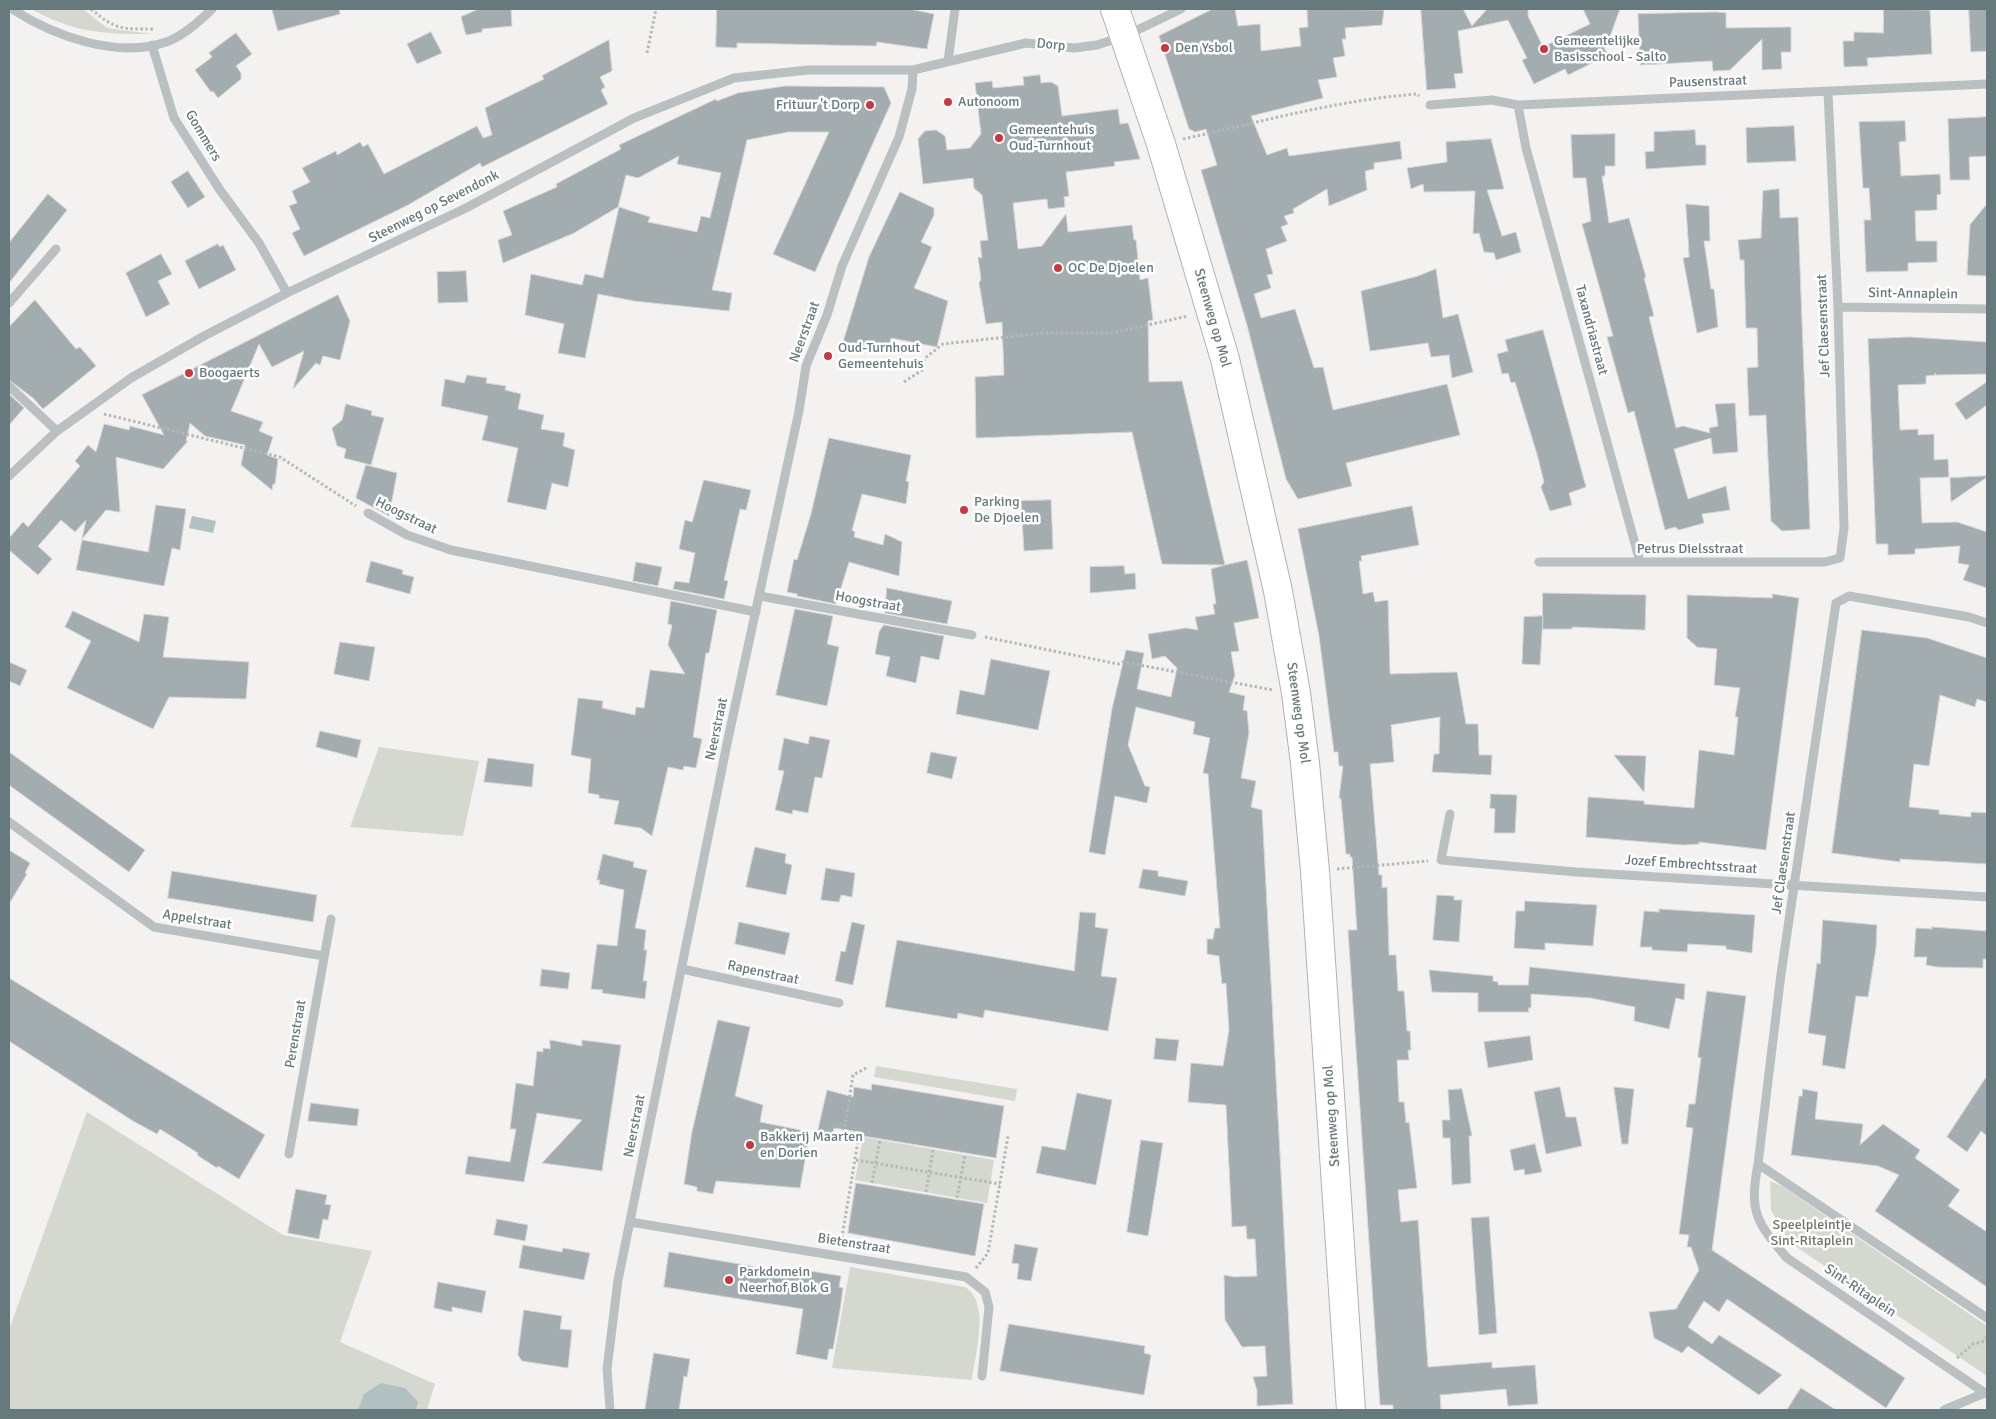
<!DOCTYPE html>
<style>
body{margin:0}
#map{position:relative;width:1996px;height:1419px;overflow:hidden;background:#f3f2f0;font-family:Signika,sans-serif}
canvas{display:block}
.frame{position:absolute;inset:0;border:10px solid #66797d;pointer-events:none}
</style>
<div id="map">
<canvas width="1996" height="1419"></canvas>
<div class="frame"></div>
</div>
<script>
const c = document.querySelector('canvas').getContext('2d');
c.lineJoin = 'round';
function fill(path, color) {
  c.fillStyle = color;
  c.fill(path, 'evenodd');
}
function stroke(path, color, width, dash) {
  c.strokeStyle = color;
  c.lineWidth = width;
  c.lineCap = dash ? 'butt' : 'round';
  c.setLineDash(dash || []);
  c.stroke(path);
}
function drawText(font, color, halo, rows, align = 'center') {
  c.font = font + ' Signika,sans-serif';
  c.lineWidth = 5;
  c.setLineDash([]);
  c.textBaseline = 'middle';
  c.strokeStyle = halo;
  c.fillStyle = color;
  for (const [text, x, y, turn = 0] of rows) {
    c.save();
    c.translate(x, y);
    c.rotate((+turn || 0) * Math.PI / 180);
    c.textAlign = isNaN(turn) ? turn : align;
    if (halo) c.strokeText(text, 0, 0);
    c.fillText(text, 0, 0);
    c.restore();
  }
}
const green = new Path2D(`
 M31,9H83L107,28L152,34C102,34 75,33 31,9Z
 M379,747L479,761L463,836L350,827Z
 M876,1066L1017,1089L1015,1101L874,1077Z
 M87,1112L283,1235L372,1251L340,1342L435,1384L427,1410H9V1330Z
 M863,1137L994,1160L987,1203L855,1180Z
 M1770,1181L1782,1186L1987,1326V1376L1789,1242L1771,1210Z
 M850,1267L965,1287C991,1303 975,1354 972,1380L832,1368Z`);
const water = new Path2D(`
 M192,516L216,521L213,533L189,528Z
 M381,1383L405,1388L418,1402L416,1410H358L364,1394Z`);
const building = new Path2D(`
 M272,9H339L340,14L278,31Z
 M479,9H511L512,26L482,29V32L466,35L461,17Z
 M717,9H909L934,14L927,49L877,42L876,46L737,43V48L716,47Z
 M1213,9H1235L1238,26L1260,24L1261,51L1301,46L1299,28L1308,27L1307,9L1384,10L1382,25L1345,28L1346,39H1342L1345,56L1333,58L1337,77L1318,80L1323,98L1251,116L1267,155L1287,148L1289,156L1400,141L1402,159L1374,163V169L1365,171L1367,190L1329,206L1327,189L1293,209L1294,213L1284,216L1288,224L1281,227L1287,241L1266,249L1273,274L1267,275L1271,288L1254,294L1261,318L1295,309L1314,368L1323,367L1333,410L1447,384L1460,435L1346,463L1352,486L1298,499L1286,479L1247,325L1201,170L1217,165L1206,129L1195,132L1189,129L1159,36Z
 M1421,9H1463L1472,26L1487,9H1528V16L1543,47L1590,24L1583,9H1620L1609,39L1603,46L1608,55L1568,75L1565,69L1534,84L1522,60L1527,58L1508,20L1458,31L1463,73L1454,74L1456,88L1427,90Z
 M1884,9L1930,10L1932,54L1867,58L1868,66L1844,67L1843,41H1854V32L1883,33Z
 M1969,9H1987V51L1971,52Z
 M1717,12L1726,13V28L1791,27V52H1781L1782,69L1762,70V39L1730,70L1713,71L1712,61L1640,65L1638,14Z
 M431,32L442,53L417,64L407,44Z
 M236,33L252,54L236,66L241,73V79L218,98L213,91L211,92L195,70L212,57L209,53Z
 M609,40L612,71L600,77L605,87L601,90L608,104L482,167L480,163L408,205L304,256L292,233L300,229L289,206L297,203L292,191L310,182L302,168L336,151L337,155L360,142L363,147L368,144L384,174L477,126L483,138L492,135L485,108L544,79L542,76Z
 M1040,75L1041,83L1051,82L1058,86L1062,116L1118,109L1120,124L1128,123L1140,159L1114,162L1115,166L1066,172L1069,196L1064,197L1065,207L1048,209L1047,199L1013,203L1018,249L1042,246L1066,214L1068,232L1132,225L1134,240H1136L1140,280L1148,278L1153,320L1148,321L1149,382L1182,381L1225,565L1247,560L1251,578L1259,618L1234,623L1239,651L1231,652L1235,675L1229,692L1245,696L1243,710L1247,711L1249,733L1241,778L1256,781L1251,807L1262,810L1293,1404L1257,1406V1390L1253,1377L1267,1376L1265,1346L1242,1347L1225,1320L1224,1275L1234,1277L1257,1276L1255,1239H1247L1246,1226L1232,1227L1226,1105L1188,1102L1191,1063L1223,1066L1229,1030L1226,983L1222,984L1219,956L1207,954V939H1213L1215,928H1220L1208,774L1203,773L1210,738L1193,734L1195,722L1136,707L1128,745L1145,786L1150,787L1147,803L1115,796L1105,855L1089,852L1112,709L1126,650L1144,653L1137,689L1171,697L1177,668L1165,656L1152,659L1148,634L1186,628L1198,630L1195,617L1215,614L1213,604H1216L1211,569L1225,565L1162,564L1132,432L976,438L975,377L1004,375L1002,322L986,324L979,283L981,279L978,257L982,258L980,241L988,240L982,195L974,188L973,178L923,184L918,139L925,131L936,130L945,136L947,150L970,148L981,134L975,83L992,81L993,88L1024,85L1023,77Z
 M786,86L884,87L891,103L815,272L773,254L829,132H788L747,140L712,290L732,293L729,311L634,301L598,294L585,358L558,353L564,324L525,315L531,274L582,285L585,274L603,278L619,207L650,217L648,222L697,232L701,216L710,218L721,173L677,164L679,156L638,178L626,175L618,207L574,233L503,263L498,240L512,235L503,211L557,187L556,184L621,149L619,145L716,99L717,101L738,93Z
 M1987,117V156L1969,157L1970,180H1950L1948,119Z
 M1905,121L1906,141L1899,142L1901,176L1940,174L1941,194L1937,195V210L1915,211L1916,241H1937V262L1908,263V271L1866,272L1864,220H1871L1869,188H1863L1859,122Z
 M1794,126L1796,161L1747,163L1746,128Z
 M1695,130L1696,145H1706V165L1646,169L1645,152L1654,151V132Z
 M1615,134V166H1605V176H1602L1609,223L1629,218L1646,277L1644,278L1654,316L1649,317L1676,428L1683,426L1710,433L1709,428L1718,426L1715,404L1735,403L1738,452L1713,454L1711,438L1674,449L1688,499L1726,486L1730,510L1702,514L1704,523L1679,530L1675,527L1665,530L1634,411L1628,413L1607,337L1613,336L1582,224L1591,221L1586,178H1573L1571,135Z
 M1491,139L1504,189L1487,190L1502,236L1516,232L1521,252L1496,260L1494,253L1484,252L1479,233L1473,234L1475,191L1424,192L1423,184L1411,189L1407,168L1447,162L1446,142Z
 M188,171L205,197L188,208L171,182Z
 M1779,189L1780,218L1798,217L1810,529L1782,531L1771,521L1766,415L1749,416L1747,368L1758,367L1757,328H1746L1744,260H1740L1738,240L1761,238L1763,191Z
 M900,192L934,208V215L921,242L932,247L914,288L948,301L937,347L891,338L888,352L843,342L869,257Z
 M48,194L67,210L9,283V243Z
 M1686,204L1709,206L1710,241H1704L1711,289H1714L1718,327L1697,333L1683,258L1689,257Z
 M1987,204V276L1967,275L1970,225Z
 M218,244L220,247L223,245L236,270L199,289L185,261Z
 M161,254L172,274L158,281L170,304L146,317L126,273Z
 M1436,269L1443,318L1458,314L1473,372L1452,378L1449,355L1431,357L1428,343L1370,351L1361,291L1418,276Z
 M466,271L468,302L438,303L437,272Z
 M338,295L350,321L340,360L323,356L320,365L316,363L293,389L304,351L272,367L259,344L231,411L263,422L259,431L273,437L267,455L278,459L275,484H273L272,490L241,465L245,445L205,436L190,423L186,441H188L163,469L116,457L120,512L106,510L82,539L86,520L75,532L61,520L38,546L52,559L38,575L9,550V538L23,522L28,527L80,466L75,461L88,445L96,452L104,424L129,430L130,426L164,435L142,395Z
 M35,300L76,349L80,347L96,366L43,409L33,398L9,380V327Z
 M1543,330L1586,487L1569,493L1572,505L1550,511L1541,487L1544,482L1537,454L1515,382L1511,383L1508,373L1502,374L1497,354L1508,351L1505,340Z
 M1910,337L1987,342V374L1936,375L1935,373V375L1926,376V384L1898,385L1900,430L1918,429V435L1934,434V460L1948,459L1949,477L1920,478L1922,523L1957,522L1987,532V588L1963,580L1969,565L1958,563L1960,546L1915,549V554L1888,555V544H1876L1868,339Z
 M467,375L487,378L486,383L506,386L505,390L521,394L518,409L544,415L541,429L565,433L563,446L575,450L568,487L552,483L546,510L507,502L518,448L482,440L488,416L441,406L445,379L464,383Z
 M1987,382V405L1966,420L1955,404Z
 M9,394L24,408L9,425Z
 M346,404L372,411L371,415L384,418L371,465L344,458L346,449L337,446L332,428L342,420Z
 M829,438L911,455L906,481L909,482L906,504L862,494L852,530L855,532L854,537L883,545L885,534L902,542L899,576L849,562L836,604L797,596V594L787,592L794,559L797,560L811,514Z
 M366,465L397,473L389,516L356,498Z
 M1987,476V477L1951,502L1950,478Z
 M704,480L751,490L746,510L740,509L724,580L728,581L724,599L673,589L675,581L689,583L695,553L679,549L685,520L692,522Z
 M1051,500L1053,549L1024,551L1021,501Z
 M156,505L186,509L180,550L172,548L164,586L76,570L82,540L148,552Z
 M1412,506L1419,545L1361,556L1362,561H1359L1363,594L1373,592L1375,602L1388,600L1390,674L1457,672L1466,724H1478L1479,755H1492L1491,775L1432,772L1434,754H1439L1440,717L1391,725L1394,762L1370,764L1379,875H1382V888L1387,887L1389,955H1396L1398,991H1404L1407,1031H1410L1411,1050H1408L1409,1060H1397L1399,1102H1404L1406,1123L1409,1122L1417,1188L1398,1190L1401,1222L1418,1220L1428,1367L1492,1362V1368L1535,1365L1538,1404L1508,1406L1506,1389L1440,1395L1441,1410H1393V1405H1380L1348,930H1357L1352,857H1350V854H1346L1341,799L1339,798L1343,766H1339L1338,752H1334L1319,636L1298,529Z
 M371,561L403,570L402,574L414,577L410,594L366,582Z
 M636,562L662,567L658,586L633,581Z
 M1124,566L1125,574L1135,573L1136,589L1090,593V567Z
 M887,588L952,601L947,624L885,613Z
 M1543,593L1646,595L1645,630L1572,627V629H1543Z
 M1773,594L1799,598L1766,850L1699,842V844L1683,845L1586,837L1588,797L1644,801V804L1694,808L1699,750L1734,755L1738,717H1735L1740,688L1714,685L1717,649L1697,647L1687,638V595L1772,598Z
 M671,601L717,610L709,653H706L693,737L702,739L696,768L684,766L683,770L668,767L652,836L641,828L614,824L619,801L599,798V795L588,793L591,759L571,755L578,698L603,701L602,708L635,715L636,707L644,708L650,670L685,674L668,645L672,625L668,624Z
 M795,609L833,616L827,644L839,647L827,706L776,695Z
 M73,611L139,642L144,614L169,617L163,657L249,662L246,699L169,697L153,729L67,688L91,641L65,627Z
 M1543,616L1540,665L1522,664L1524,617Z
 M884,625L944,636L939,660L921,656L916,683L886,676L890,657L875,654L879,632Z
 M1862,630L1927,638L1987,658V702L1977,699L1975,707L1940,695L1929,766L1914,764L1909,807L1939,810V814L1971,817V812L1987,813V864L1900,859V862L1832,853Z
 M340,642L375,647L369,681L334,674Z
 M991,659L1050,671L1038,730L956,714L960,690L984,695Z
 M9,662L27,670L20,686L9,681Z
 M320,731L361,740L357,758L316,747Z
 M810,736L830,740L822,778L815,777L808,813L793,810L792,814L775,810L784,771L778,770L784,738L808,744Z
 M9,752L145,850L129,872L9,785Z
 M931,752L957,757L952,779L927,773Z
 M1614,755L1646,756L1644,792Z
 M488,758L534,764L532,787L484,782Z
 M1491,794L1517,795L1515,833H1494L1495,809L1490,808Z
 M755,847L786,854L785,863L792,865L786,895L746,887Z
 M9,850L30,863L25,873L27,874L9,904Z
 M603,854L634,862L633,867L647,870L635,928L646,930L644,950H647L643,981H647L645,999L602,993L603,990L591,989L597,944L617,946L624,890L599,884L600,880H597Z
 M826,868L855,873L852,897L841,895L839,902L821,900Z
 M1143,869L1158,871V876L1188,881L1185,896L1139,888Z
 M172,871L317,895L313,922L168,898Z
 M1437,895L1454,896V900H1462L1459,942L1433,940Z
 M1525,901L1597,905L1593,946L1545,943V950L1514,948L1516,911H1524Z
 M1659,909L1755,915L1752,953L1726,949V946L1688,944L1687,952L1652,950V947H1640L1644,911L1659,912Z
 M1080,912L1096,913L1095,927L1108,929L1101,976L1117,978L1108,1031L985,1010L983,1018L958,1013L957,1019L885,1007L897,940L1074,971Z
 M1823,920L1877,925L1876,948L1868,997L1856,996L1845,1069L1822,1065L1826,1036L1808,1033L1817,963L1820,964Z
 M739,922L790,933L785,955L735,944Z
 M852,922L865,925L853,985L835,981L841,951L845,952Z
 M1932,927L1987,931V959H1983V968L1937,967L1926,965L1927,957H1914L1916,928L1932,929Z
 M1530,967L1685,984L1684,1000L1676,998L1669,1029L1634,1021L1635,1007L1591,998L1531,994V1008H1528L1529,1012H1478V993L1432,992L1429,970L1493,976V981L1498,982V985H1528Z
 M542,969L570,973L568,989L540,986Z
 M9,978L265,1135L239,1179L218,1166L217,1168L197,1155L198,1153L160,1129L157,1134L133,1121L9,1041Z
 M1707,991L1746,996L1712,1250L1905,1378L1886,1408L1727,1299L1719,1312L1704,1301L1688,1327L1712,1344L1719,1335L1782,1375L1759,1395L1688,1346L1682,1353L1654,1338L1649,1312L1676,1309L1699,1270L1691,1247H1687L1689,1235L1679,1234L1693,1128L1686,1127L1689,1104H1695L1701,1058L1698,1057Z
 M718,1020L750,1027L735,1096L763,1105L760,1122L810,1132L800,1188L716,1181L713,1194L697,1191V1187L684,1184L692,1132Z
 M1530,1036L1533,1060L1488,1068L1484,1042Z
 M1156,1038L1179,1040L1176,1061L1154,1059Z
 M550,1040L582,1046V1040L621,1045L602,1171L542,1163L582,1120L537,1113L524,1182L465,1174L468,1156L510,1162L516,1129H510L516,1083L533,1086L537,1051L543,1052V1048L550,1049Z
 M1987,1076V1136L1981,1131L1967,1152L1947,1137Z
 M872,1084L1004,1106L996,1158L863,1136L864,1133L834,1128L832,1137L817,1134L827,1090L853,1097L854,1087L871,1090Z
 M1560,1087L1566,1117H1576L1582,1146L1546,1154L1534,1092Z
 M1614,1087L1634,1089L1628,1144H1622Z
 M1462,1089L1472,1136H1469L1471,1183L1452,1185L1450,1138H1443L1442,1120H1450L1448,1090Z
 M1803,1089L1818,1092L1815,1119L1863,1124L1860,1145L1883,1124L1920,1150L1915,1158L1960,1190L1948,1206L1987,1232V1287L1875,1211L1899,1175L1878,1166L1791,1155L1799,1096H1802Z
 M1077,1093L1112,1100L1096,1185L1036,1173L1042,1146L1065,1150Z
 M311,1103L359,1109L357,1126L308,1121Z
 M1141,1140L1163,1143L1148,1236L1127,1232Z
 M1535,1144L1542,1172L1525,1175L1524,1169L1514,1171L1510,1150Z
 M856,1183L984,1204L975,1256L848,1233Z
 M296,1189L327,1195L325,1204L331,1205L328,1220L323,1219L319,1239L288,1233Z
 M1489,1217L1497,1333L1479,1335L1471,1218Z
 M497,1219L528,1225L525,1241L494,1235Z
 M1015,1244L1038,1248L1031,1281L1017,1279L1019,1264L1012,1263Z
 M523,1245L562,1252L563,1248L590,1253L584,1280L519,1268Z
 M669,1252L809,1276L810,1271L841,1276L839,1287L843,1288L840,1310L833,1349H829L827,1360L796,1354L803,1309L664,1287Z
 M438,1282L486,1291L482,1313L452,1307V1312L434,1308Z
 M524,1310L562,1316L560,1329L572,1330L568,1368L522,1361L518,1355Z
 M1009,1324L1145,1346L1144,1353L1151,1355L1144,1395L1000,1371Z
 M654,1353L690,1359L687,1377L684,1376L679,1410H645Z
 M1801,1388L1836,1410H1787Z`);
const path = new Path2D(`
 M91,9C116,30 121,29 154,29
 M647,53L656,9
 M1183,139C1261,122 1337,100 1417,94L1419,96
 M904,382L922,370L925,358L943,344L1044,333H1112L1188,316
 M104,414L280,457L356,506
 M985,637L1118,664L1123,662L1273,690
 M1337,869L1428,861
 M856,1160L1000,1184
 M872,1183L880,1140
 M926,1192L933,1150
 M957,1198L965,1155
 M841,1243L859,1135L844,1132L853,1075L868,1067
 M976,1268L988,1253L1008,1136
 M1957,1358L1973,1344L1982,1342L1987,1337`);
const minor = new Path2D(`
 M12,9C54,36 118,60 169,41C185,34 200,21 212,9
 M152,45L174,118L220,190L259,243L287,293
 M948,61L955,9
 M1430,105L1492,100L1518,105L1987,84
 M1518,105L1526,148L1640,562
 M9,303L56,249
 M1838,307L1987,309
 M9,386L57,431
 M9,476L57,431L92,406L131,378L204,336L287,293L466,208L634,118L734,78L808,70H913L1026,43L1074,48L1097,45L1125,36L1181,9
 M368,513L407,535L451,550L756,612
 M1539,562H1825L1840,558L1844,528L1838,307L1828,92
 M760,596L972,635
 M1450,814L1441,860L1576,872L1987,897
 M9,822L154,927L324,956
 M682,969L839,1003
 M289,1154L331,919
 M1758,1164L1781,974L1836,603L1849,596L1969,617L1987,623
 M630,1222L966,1277L985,1292L989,1307L982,1376
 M1985,1393L1787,1258C1756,1222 1749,1212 1758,1164L1987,1318
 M610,1410L607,1369L618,1280L728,739L799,411L806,366L827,315L842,266L899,137L912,89L913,70
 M1944,1410L1987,1392`);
const major = new Path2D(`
 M1115,9L1161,144L1225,359L1278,591L1296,693L1305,763L1315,871L1351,1410`);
const markers = [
 [1165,48,5,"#cd363f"],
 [1544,49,5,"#cd363f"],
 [948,102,5,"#cd363f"],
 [870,105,5,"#cd363f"],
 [999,138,5,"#cd363f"],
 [1058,268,5,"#cd363f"],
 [828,356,5,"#cd363f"],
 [189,373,5,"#cd363f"],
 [964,510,5,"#cd363f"],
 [750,1145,5,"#cd363f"],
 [729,1280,5,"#cd363f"]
];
const poiNames = [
 ["Gemeentelijke",1554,41],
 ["Basisschool - Salto",1554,57],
 ["Den Ysbol",1175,48],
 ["Autonoom",958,102],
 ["Frituur 't Dorp",860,105,"right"],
 ["Gemeentehuis",1009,130],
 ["Oud-Turnhout",1009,146],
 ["OC De Djoelen",1068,268],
 ["Oud-Turnhout",838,348],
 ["Gemeentehuis",838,364],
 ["Boogaerts",199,373],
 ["Parking",974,502],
 ["De Djoelen",974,518],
 ["Bakkerij Maarten",760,1137],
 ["en Dorien",760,1153],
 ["Parkdomein",739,1272],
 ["Neerhof Blok G",739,1288]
];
const streetNames = [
 ["Dorp",1051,45,6],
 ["Pausenstraat",1708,82,-2],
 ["Gommers",203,136,59],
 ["Steenweg op Sevendonk",434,207,-27],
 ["Sint-Annaplein",1913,294,1],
 ["Steenweg op Mol",1212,318,74],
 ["Jef Claesenstraat",1824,326,-92],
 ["Taxandriastraat",1591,330,75],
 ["Neerstraat",805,332,-70],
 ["Hoogstraat",406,516,26],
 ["Petrus Dielsstraat",1690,549],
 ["Hoogstraat",868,602,10],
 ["Steenweg op Mol",1298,713,82],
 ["Neerstraat",717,729,-78],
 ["Jef Claesenstraat",1784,863,-82],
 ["Jozef Embrechtsstraat",1691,865,4],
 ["Appelstraat",197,920,9],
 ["Rapenstraat",763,973,12],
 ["Perenstraat",296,1034,-80],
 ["Steenweg op Mol",1332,1116,-94],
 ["Neerstraat",635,1126,-79],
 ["Bietenstraat",854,1244,9],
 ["Sint-Ritaplein",1860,1291,34]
];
const parkNames = [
 ["Speelpleintje",1812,1225],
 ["Sint-Ritaplein",1812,1241]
];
fill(green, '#d4d8cf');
fill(water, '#b1c0c0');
fill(building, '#a3acae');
stroke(building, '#d4d4d3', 1);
stroke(major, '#acb2b3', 30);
stroke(path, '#b4b8b9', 3, [2.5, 2.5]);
stroke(minor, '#bac0c1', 9);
stroke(major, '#fff', 28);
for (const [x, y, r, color] of markers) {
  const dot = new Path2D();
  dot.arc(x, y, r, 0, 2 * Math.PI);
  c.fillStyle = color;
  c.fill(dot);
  stroke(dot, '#fff', 2);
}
drawText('14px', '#66797d', '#fff', poiNames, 'left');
drawText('14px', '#66797d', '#fff', streetNames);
drawText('14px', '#6c7564', '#fff', parkNames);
</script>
